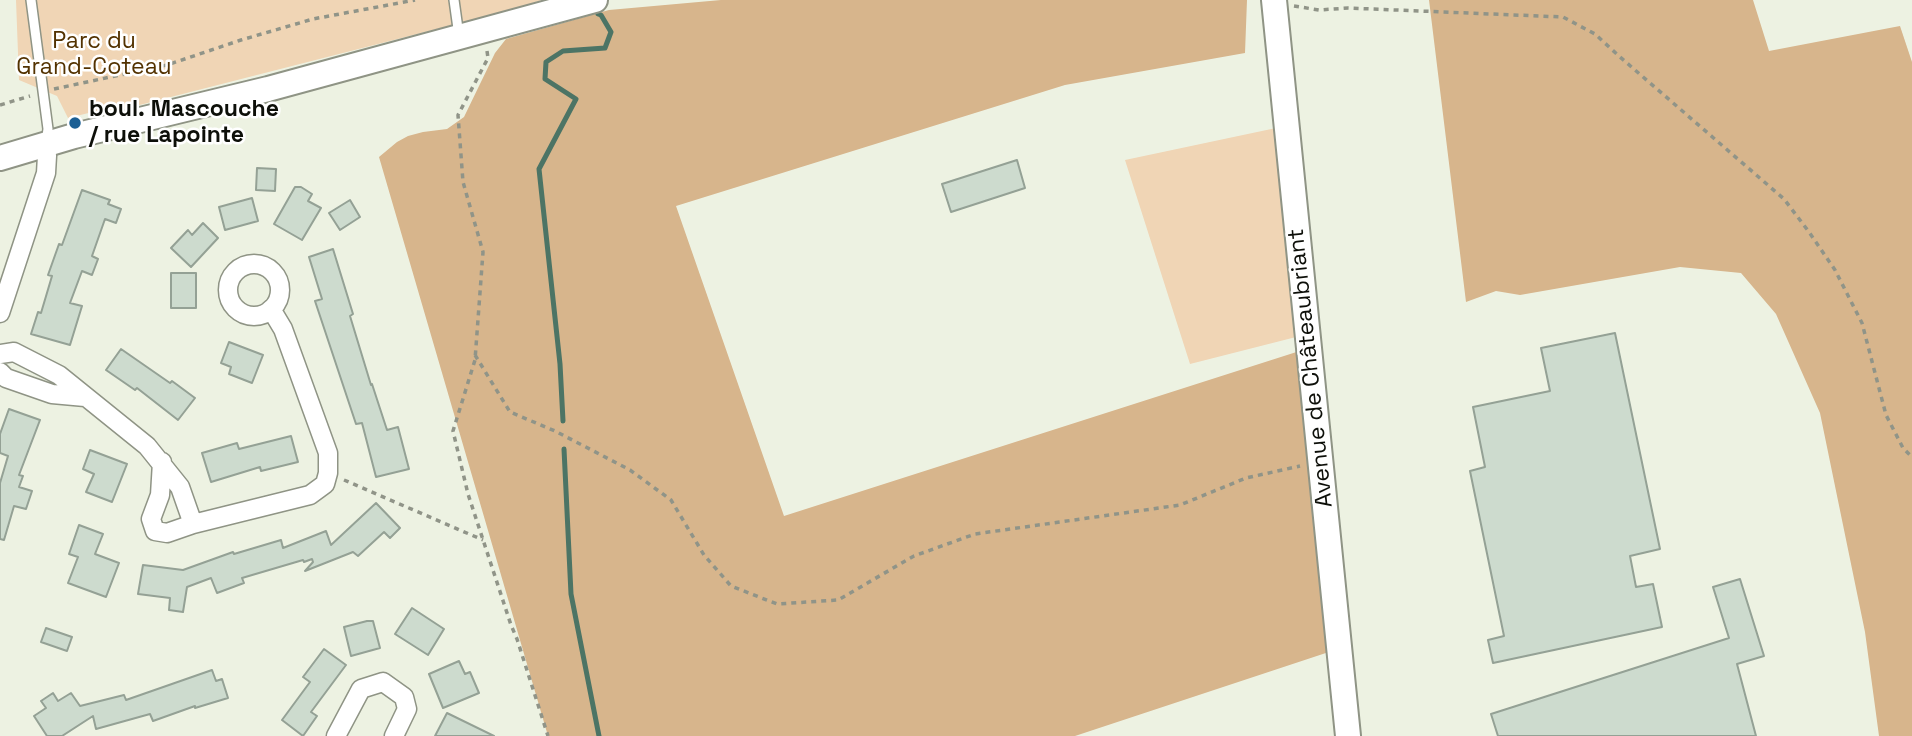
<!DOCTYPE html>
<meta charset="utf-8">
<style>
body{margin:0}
canvas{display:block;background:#edf2e2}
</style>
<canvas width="1912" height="736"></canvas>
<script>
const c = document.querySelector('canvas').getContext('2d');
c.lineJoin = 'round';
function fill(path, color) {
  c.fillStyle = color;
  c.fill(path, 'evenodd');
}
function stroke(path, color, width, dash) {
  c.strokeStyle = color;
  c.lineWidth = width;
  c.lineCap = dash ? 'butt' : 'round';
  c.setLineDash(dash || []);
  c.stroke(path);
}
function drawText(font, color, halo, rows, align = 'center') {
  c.font = font + ' "Space Grotesk",sans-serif';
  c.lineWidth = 5;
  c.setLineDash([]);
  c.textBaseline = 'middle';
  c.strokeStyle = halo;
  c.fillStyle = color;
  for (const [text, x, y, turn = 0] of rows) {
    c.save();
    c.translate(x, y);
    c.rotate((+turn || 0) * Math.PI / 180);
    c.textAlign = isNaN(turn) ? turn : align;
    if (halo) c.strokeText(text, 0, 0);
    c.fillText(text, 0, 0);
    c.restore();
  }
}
const green = new Path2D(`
 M16,0H542L511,10L120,110H101L68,118L57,96L19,80Z
 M1276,128L1300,336L1190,364L1125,160Z`);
const forest = new Path2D(`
 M721,0H1247L1245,53L1065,85L676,206L784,516L1309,348L1341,648L1075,736H548L379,157L397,142L408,136L423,132L447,129L464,117L495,53L506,39L609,10Z
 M1429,0H1753L1769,51L1900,26L1912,62V736H1879L1865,632L1820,413L1776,314L1741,273L1680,267L1520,295L1496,291L1466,302Z`);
const stream = new Path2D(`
 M563,421L560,364L539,169L576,99L545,79L546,62L563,51L605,48L611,32L601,15L598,14
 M564,449L571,594L599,736`);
const building = new Path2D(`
 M1017,160L1025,188L951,212L942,184Z
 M257,168L276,169L275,191L256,190Z
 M295,187H301L312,194L308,201L321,208L302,240L274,224Z
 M82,190L110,200L108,204L121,209L116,223L105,219L92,256L98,259L92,275L82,271L70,303L82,306L70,345L31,334L38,312L41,313L52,276L48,275L59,244L62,245Z
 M252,198L258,221L225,230L219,207Z
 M350,200L360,217L340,230L329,213Z
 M203,223L218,238L191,267L171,248L188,230L192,235Z
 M333,249L353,314L350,316L371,385L372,384L387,430L398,427L409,469L376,477L362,423L356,424L315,301L322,299L309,257Z
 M171,273H196V308H171Z
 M1615,333L1660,549L1630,556L1636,587L1653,584L1662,627L1493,663L1488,640L1504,636L1470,471L1485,467L1473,407L1550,391L1541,348Z
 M229,342L263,355L252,383L229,374L231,367L221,363Z
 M121,349L170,383L172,381L195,398L178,420L137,388L135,390L106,370Z
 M9,409L40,420L19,475L23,476L19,487L32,491L26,509L14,506L4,540L0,539V483L8,456L0,453V434Z
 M291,436L298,462L261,471L260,467L211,482L202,453L237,443L239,449Z
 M90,450L127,464L112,502L86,492L94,474L83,469Z
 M376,503L400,528L390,538L384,532L358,556L353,552L305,571L313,562L312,559L304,562L303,560L242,578L244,583L217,593L211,578L187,587L183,612L169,610L170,598L138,594L143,565L183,570L233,552L234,554L281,540L283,548L326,531L331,545Z
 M79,525L103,534L95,554L119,563L106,597L68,583L78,557L69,554Z
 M1740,579L1764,656L1737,664L1756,736H1498L1491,714L1729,638L1713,587Z
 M412,608L444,629L428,655L395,634Z
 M367,621H373L380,648L351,656L344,627Z
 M46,628L72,637L67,651L41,642Z
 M324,649L346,665L311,712L317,716L303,736L282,720L310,682L303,677Z
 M459,661L465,674L470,672L479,693L443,708L429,674Z
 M212,670L216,681L222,679L228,698L195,708V706L153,721L150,714L96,729L93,716L62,736H47L34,716L46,708L41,701L53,693L58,701L71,693L80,706L124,695L126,700Z
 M447,713L494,736H435Z`);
const path = new Path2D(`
 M1294,6L1319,10L1348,8L1563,17L1595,34L1620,57L1784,199L1809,232L1835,270L1862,323L1886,415L1903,448L1912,457
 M487,51L488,58L458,115L463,182L483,252L475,360L453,431L468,494L511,625L517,639L548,736
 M54,89L167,65L241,40L313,19L415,0
 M0,105L30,96
 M475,355L510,412L555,431L630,470L671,500L704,555L731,586L777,604L838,600L914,556L975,534L1180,505L1246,478L1300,466
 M344,480L483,540`);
const lane = new Path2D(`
 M31,0L48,129L46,143
 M454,0L459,36`);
const street = new Path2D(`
 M228 290a26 26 0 1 1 52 0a26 26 0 1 1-52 0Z
 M0,313L46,173L47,156L46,144
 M0,354L14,352L59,375L147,446L180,487L193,524
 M0,372L6,378L52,394L85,397
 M162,462L160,495L151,519L155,531L167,533L193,524L310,495L325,484L328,473V453L283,329L271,309
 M336,736L361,689L383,682L404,697L407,709L394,736`);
const secondary = new Path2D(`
 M1274,0L1348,736
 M0,158L74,136L268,89L595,0`);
const markers = [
 [75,123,7,"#1b5f94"]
];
const parkNames = [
 ["Parc du",94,42],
 ["Grand-Coteau",94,68]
];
const poiNames = [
 ["boul. Mascouche",89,110],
 ["/ rue Lapointe",89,136]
];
const streetNames = [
 ["Avenue de Châteaubriant",1311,368,-96]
];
fill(green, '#f0d5b5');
fill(forest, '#d7b58c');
stroke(stream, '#4c7465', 5);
fill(building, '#cddbce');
stroke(building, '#94a195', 2);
stroke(lane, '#8f9485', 12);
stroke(street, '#8f9485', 21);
stroke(secondary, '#8f9485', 28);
stroke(path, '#909488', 3.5, [5, 5]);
stroke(lane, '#fff', 9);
stroke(street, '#fff', 18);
stroke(secondary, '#fff', 24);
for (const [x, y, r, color] of markers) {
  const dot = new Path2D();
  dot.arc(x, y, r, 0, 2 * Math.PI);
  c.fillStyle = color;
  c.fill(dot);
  stroke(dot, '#fff', 2.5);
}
drawText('23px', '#533200', '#fff', parkNames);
drawText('bold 23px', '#0d0f09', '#fff', poiNames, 'left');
drawText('23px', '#0d0f09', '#fff', streetNames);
</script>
